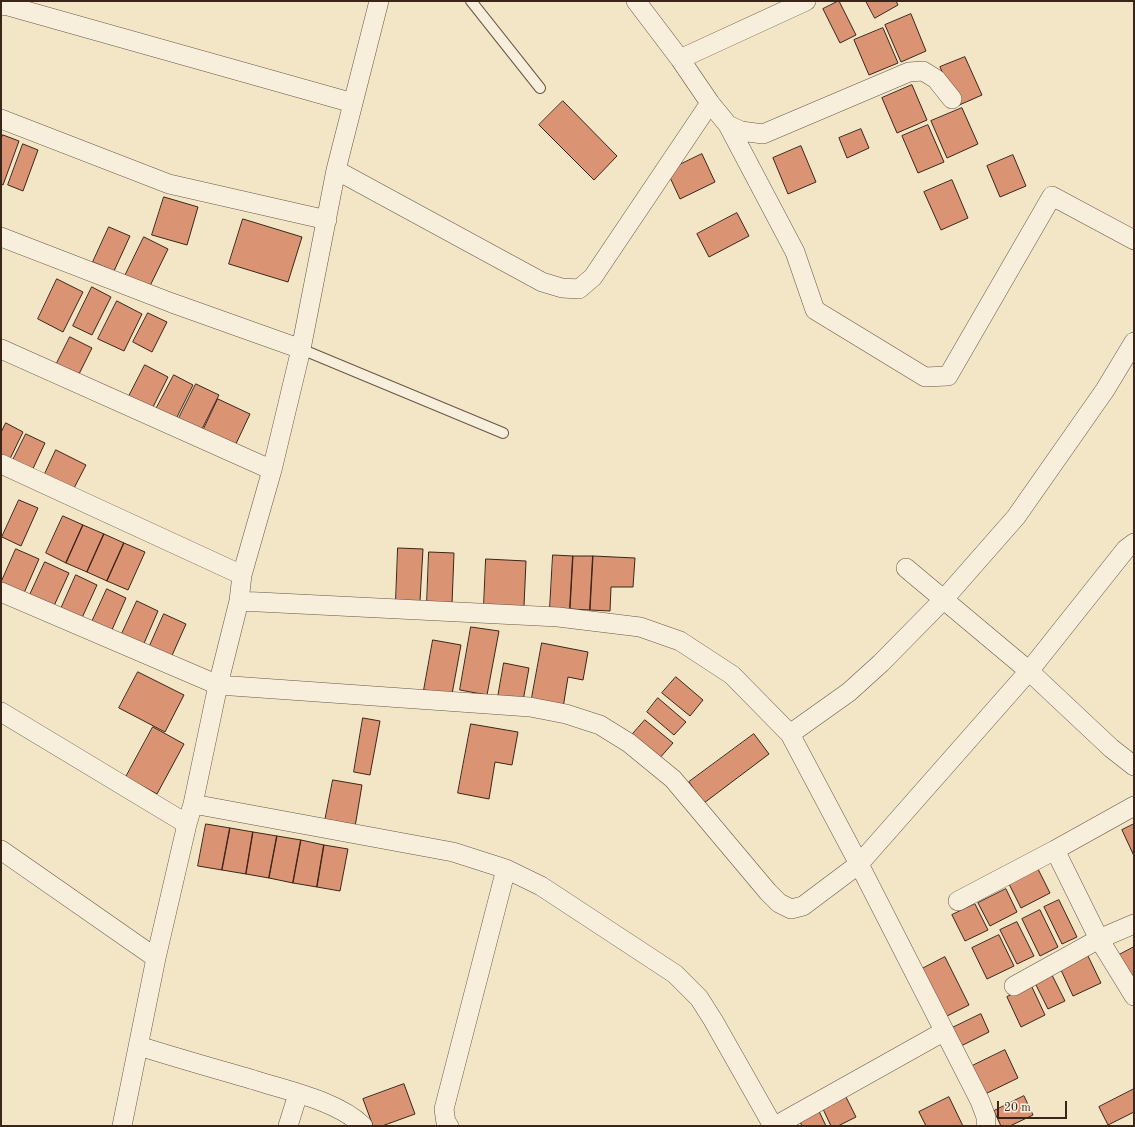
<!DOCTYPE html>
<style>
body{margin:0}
#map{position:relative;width:1135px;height:1127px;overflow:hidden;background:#f2e6c7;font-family:"Old Standard TT",serif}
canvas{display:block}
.frame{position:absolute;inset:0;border:2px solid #3b2519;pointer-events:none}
.scale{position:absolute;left:997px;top:1101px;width:70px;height:18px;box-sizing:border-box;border:2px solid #3b2519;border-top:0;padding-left:5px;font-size:12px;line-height:14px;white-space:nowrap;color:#3b2519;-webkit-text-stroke:3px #f7efdb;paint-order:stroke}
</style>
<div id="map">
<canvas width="1135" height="1127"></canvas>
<div class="frame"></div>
<div class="scale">20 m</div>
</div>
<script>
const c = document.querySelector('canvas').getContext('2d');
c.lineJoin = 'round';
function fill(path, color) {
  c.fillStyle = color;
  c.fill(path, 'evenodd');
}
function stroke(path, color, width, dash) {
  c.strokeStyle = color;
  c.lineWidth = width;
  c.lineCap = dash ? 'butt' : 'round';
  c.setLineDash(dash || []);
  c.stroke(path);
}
const building = new Path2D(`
 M839,1L856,35L840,43L823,9Z
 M866,1H896L898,5L875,18Z
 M911,14L926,51L901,62L885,25Z
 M883,28L898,63L869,75L854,40Z
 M965,57L982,95L957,106L940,67Z
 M912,85L927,120L897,133L882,98Z
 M563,101L617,156L594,180L539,125Z
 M962,108L978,144L947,158L931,121Z
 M928,125L944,162L918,173L902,136Z
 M861,129L869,148L847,158L839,138Z
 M3,135L19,141L3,185L1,184V139Z
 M23,144L38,150L23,191L8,185Z
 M801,146L816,182L788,194L773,158Z
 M702,154L715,182L680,199L667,171Z
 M1013,155L1026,186L1000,197L987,166Z
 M952,180L968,218L941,230L924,192Z
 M164,197L198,207L187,245L152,235Z
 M737,213L749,236L709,257L697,234Z
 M243,219L302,237L288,282L229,264Z
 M109,227L130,236L114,271L93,262Z
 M144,237L168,249L148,290L124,278Z
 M57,279L83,292L63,332L38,319Z
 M92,287L111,297L92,335L73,326Z
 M117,301L142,314L124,351L98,339Z
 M148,313L167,322L152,352L133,342Z
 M70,337L92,348L77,378L55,367Z
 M145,365L168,377L150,413L126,402Z
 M174,375L193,385L174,423L154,413Z
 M196,384L219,395L199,435L176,424Z
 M218,399L250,414L234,448L202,433Z
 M6,423L23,432L7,465L1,463V433Z
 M26,434L45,443L30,475L10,466Z
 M56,450L86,465L72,492L43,478Z
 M19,500L38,508L21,546L2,537Z
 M63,516L83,525L66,563L46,553Z
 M83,525L104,534L87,572L66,563Z
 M104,534L124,543L107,581L87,572Z
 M124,543L145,552L128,590L107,581Z
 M398,548L423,549L420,601L396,600Z
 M16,549L39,559L24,593L1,583Z
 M429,552L454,553L452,604L427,603Z
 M553,555L573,556L570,609L550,608Z
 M573,556H593L590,610L570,609Z
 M593,556L635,558L633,587H611L610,611L590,610Z
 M486,559L526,561L524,606L484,605Z
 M45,562L69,573L53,608L29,597Z
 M76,575L97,585L81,620L60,611Z
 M107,589L126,598L111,632L91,624Z
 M137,601L158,611L142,648L120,638Z
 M164,614L186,624L170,660L148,650Z
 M471,627L499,631L487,695L460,690Z
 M433,640L461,645L452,694L424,690Z
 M542,643L588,652L583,680L568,677L563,708L531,703Z
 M504,663L529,668L523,701L498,697Z
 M138,672L184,695L165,732L119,708Z
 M676,677L703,700L690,716L662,693Z
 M658,698L686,722L674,735L647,712Z
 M363,718L380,721L370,775L354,772Z
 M645,720L673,743L658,760L631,736Z
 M471,724L518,732L512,765L495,762L489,799L458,793Z
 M153,727L184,744L157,794L126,777Z
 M754,734L769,754L704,803L689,782Z
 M333,780L362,785L355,827L325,821Z
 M206,824L230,828L222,870L198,866Z
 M1134,824V856L1122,830Z
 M230,828L253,832L246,874L222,870Z
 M253,832L277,836L269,878L246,874Z
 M277,836L301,840L293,883L269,878Z
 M301,840L324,845L317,887L293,883Z
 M324,845L348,849L340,891L317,887Z
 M1037,867L1050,893L1021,908L1008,882Z
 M1006,889L1017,912L990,926L978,903Z
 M1059,900L1077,937L1062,944L1044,907Z
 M975,904L988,930L965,941L952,915Z
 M1040,910L1058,947L1040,956L1022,919Z
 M1017,922L1034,956L1017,964L1000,930Z
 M999,935L1014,966L987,979L972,948Z
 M1134,947V989L1119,955Z
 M1088,956L1101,983L1073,996L1061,970Z
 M945,957L969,1005L941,1019L918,971Z
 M1052,975L1065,1001L1048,1009L1035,983Z
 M1031,985L1045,1015L1021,1027L1007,997Z
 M981,1014L989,1032L957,1048L948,1030Z
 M1005,1050L1018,1078L981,1096L968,1068Z
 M404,1084L415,1114L382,1126H373L363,1099Z
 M1134,1089V1112L1108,1125L1099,1107Z
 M1024,1096L1033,1115L1010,1126H1001L994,1111Z
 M846,1097L856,1117L838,1126H831L823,1109Z
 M949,1097L963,1126H926L919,1112Z
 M818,1109L826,1126H802L798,1118Z`);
const lane = new Path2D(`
 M471,1L540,88
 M301,349L503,433`);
const street = new Path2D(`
 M636,1L680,59L806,1
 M1,6L5,5L353,103
 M680,59L710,103L728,125L741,131L763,134L909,72L923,71L936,79L952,99
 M1,119L169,184L327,220
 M728,125L795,252L815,310L925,377L948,376L1052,196L1134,240
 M336,170L542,282L562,288L579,289L593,277L710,103
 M1,237L172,303L301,349
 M1,349L272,470
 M1,464L242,575
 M906,568L1029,671L1111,748L1134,766
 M1,592L218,685L530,707L566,714L600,725L629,743L673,779L768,892L779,903L791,909L803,906L859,864L980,1101L986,1117V1126
 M239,601L558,617L640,627L680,641L732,675L790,734L859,864L1029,671L1126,549L1134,543
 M1,712L187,824
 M790,734L849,692L881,663L944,599L1016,517L1105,390L1134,342
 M193,804L453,852L506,869L541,886L675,974L699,998L713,1020L773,1126
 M1134,806L1055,850L1099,939L1134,996
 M1,850L156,958
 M958,901L1055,850
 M1014,986L1099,939L1134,924
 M139,1046C177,1058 216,1069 254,1080C288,1091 338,1101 363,1126
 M122,1126L156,958L187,824L193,804L218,685L239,601L242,575L272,470L301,349L336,170L379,1
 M288,1126L298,1094
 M449,1126L446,1123L444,1109L506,869
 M775,1126L943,1032`);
fill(building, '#da9474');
stroke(building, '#3b2519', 1);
stroke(lane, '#695544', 12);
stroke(street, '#695544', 20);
stroke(lane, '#f7efdb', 10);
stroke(street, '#f7efdb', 19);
</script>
